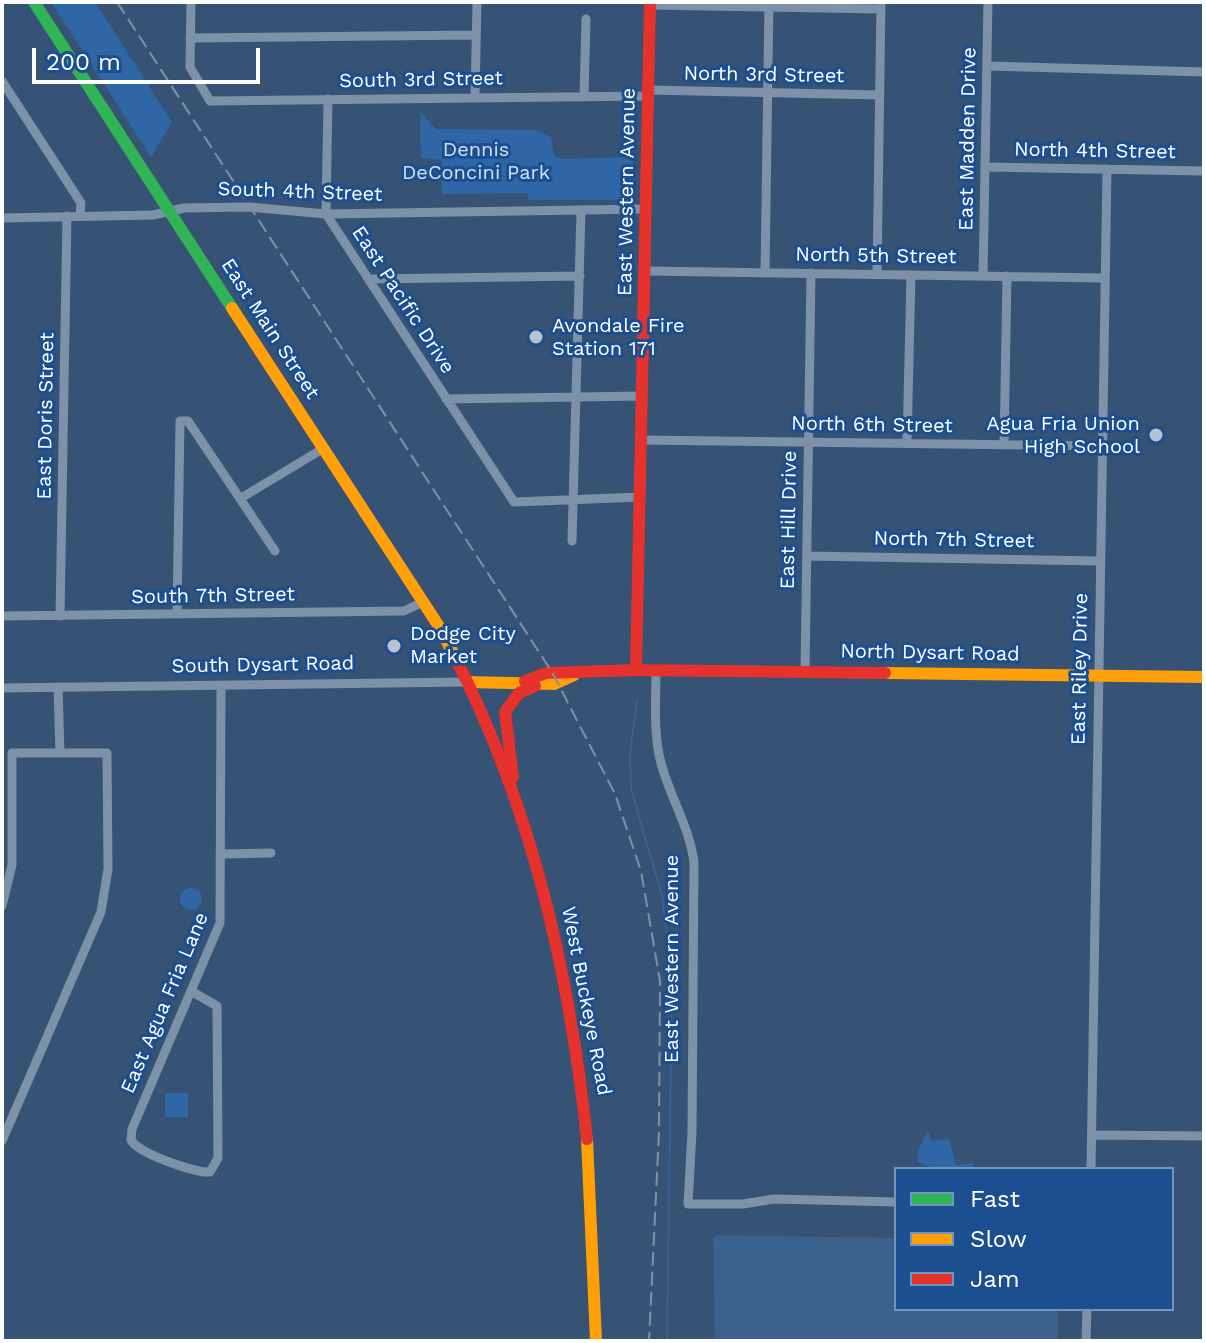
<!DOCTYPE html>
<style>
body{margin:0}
#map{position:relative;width:1206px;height:1343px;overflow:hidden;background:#365274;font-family:"Work Sans",sans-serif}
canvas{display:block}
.frame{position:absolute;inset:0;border:4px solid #fff;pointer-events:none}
.legend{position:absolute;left:894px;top:1167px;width:280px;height:144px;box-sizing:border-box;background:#1b4f8f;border:2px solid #7695bc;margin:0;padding:10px 14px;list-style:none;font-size:24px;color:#fff}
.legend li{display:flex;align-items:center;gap:16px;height:40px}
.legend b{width:40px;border:2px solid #7695bc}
.scale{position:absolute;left:32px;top:48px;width:228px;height:36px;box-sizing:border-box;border:4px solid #fff;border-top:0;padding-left:10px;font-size:24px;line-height:28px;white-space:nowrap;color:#fff;-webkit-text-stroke:6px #1b4f8f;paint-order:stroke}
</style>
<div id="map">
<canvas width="1206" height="1343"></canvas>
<div class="frame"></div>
<ul class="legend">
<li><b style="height:10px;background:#30b455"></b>Fast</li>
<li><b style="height:10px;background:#ff9f0a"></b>Slow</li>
<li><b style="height:10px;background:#e5322d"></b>Jam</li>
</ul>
<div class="scale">200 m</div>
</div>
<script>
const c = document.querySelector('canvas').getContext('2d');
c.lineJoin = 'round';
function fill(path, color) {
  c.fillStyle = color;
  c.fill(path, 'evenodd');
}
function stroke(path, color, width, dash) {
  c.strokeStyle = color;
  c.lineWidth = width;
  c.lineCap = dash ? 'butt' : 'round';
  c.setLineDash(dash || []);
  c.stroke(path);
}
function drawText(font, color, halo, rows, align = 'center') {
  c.font = font + ' "Work Sans",sans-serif';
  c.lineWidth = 6;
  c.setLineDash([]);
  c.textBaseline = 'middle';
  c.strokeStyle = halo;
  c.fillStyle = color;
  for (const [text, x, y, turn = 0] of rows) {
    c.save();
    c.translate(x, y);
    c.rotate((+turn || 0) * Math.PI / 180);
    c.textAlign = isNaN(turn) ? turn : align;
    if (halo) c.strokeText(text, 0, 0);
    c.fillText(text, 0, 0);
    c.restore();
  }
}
const green = new Path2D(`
 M51,2H95L172,122L151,157Z
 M420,111L436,129L537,130L551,137L554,156L562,159L633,157L632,200H529L527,193L442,194V160L421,158Z
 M180 899a11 11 0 1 1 22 0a11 11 0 1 1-22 0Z
 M165,1093H188V1117H165Z
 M928,1130L931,1141L949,1139L956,1165L973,1163L974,1169H934L918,1162L917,1153Z`);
const water = new Path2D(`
 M717,1235L896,1238V1309H1058V1341H715L713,1238Z`);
const stream = new Path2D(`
 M637,700L630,755L631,789L662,896L672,980L667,1341`);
const street = new Path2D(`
 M191,2L190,67L210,101L648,96
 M650,5L881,9
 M190,38L476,35
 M987,66L1204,72
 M2,81L81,203L80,216
 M648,90L880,95
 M584,96L586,19
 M475,97L477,2
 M328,99L326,214L514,502L641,497
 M986,167L1204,171
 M2,218L153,215L184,208L249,207L326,214L647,209
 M646,271L1105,278
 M765,273L769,2
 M877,274L881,2
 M983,276L988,2
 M370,279L580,276
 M446,399L643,396
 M642,440L1102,446
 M907,443L911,275
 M1004,445L1007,276
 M241,498L324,448
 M572,541L581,210
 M807,556L1100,561
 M177,614L180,421H188L275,551
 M2,616L404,611L423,602
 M60,616L67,216
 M656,670C656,701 653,733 661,763C670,797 690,828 694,863L692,1132L688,1204H743L774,1199L896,1202
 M805,671L811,273
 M58,687L60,753
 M2,688L467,682
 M222,854L271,853
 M2,906L12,865V753H107L108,869L101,912L2,1141
 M191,991L217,1006L218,1158L210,1172C195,1173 137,1153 131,1140L132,1129L220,923L221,686
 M1092,1135L1204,1136
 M1091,1169L1107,169
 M1086,1341L1087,1309`);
const fast = new Path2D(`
 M34,2L232,308`);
const slow = new Path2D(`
 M232,308L440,628L455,657
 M885,673L1204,677
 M467,682L554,684L574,675
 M587,1139L596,1341`);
const jam = new Path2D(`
 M455,657C532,809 569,970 587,1139
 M636,670L650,2
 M525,681L546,673L636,670L885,673
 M513,777L505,712L519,693L535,686`);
const rail = new Path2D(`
 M117,2L552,672L615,794L641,871L660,981L659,1132L649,1341`);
const markers = [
 [536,337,8,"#b9c2ce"],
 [1156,435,8,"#b9c2ce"],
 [394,646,8,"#b9c2ce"]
];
const streetNames = [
 ["North 3rd Street",764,75,1],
 ["South 3rd Street",421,80,-1],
 ["East Madden Drive",968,139,-89],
 ["North 4th Street",1095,151,1],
 ["South 4th Street",300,192,2],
 ["East Western Avenue",627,192,-89],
 ["North 5th Street",876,256,1],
 ["East Pacific Drive",403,300,57],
 ["East Main Street",270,329,57],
 ["East Doris Street",46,416,-89],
 ["North 6th Street",872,425,1],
 ["East Hill Drive",789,520,-89],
 ["North 7th Street",954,540,1],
 ["South 7th Street",213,596,-1],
 ["North Dysart Road",930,653,1],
 ["South Dysart Road",263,665,-1],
 ["East Riley Drive",1080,669,-89],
 ["East Western Avenue",672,959,-90],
 ["West Buckeye Road",586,1001,79],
 ["East Agua Fria Lane",165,1003,-67]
];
const parkNames = [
 ["Dennis",476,150],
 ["DeConcini Park",476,173]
];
const poiNames = [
 ["Avondale Fire",552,326],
 ["Station 171",552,349],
 ["Agua Fria Union",1140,424,"right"],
 ["High School",1140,447,"right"],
 ["Dodge City",410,634],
 ["Market",410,657]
];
fill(green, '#2f66a5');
fill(water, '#3b618d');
stroke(stream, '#3b618d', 2);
stroke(street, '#7d92a8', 9);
stroke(fast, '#30b455', 12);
stroke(slow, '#ff9f0a', 12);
stroke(jam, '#e5322d', 12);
stroke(rail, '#7e92a7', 2, [14, 6]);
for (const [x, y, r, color] of markers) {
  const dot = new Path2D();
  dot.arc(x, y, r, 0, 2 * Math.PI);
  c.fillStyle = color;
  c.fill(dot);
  stroke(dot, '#1b4f8f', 3);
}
drawText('20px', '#fff', '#1b4f8f', streetNames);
drawText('20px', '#cfe3fa', '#1b4f8f', parkNames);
drawText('20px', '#fff', '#1b4f8f', poiNames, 'left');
</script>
